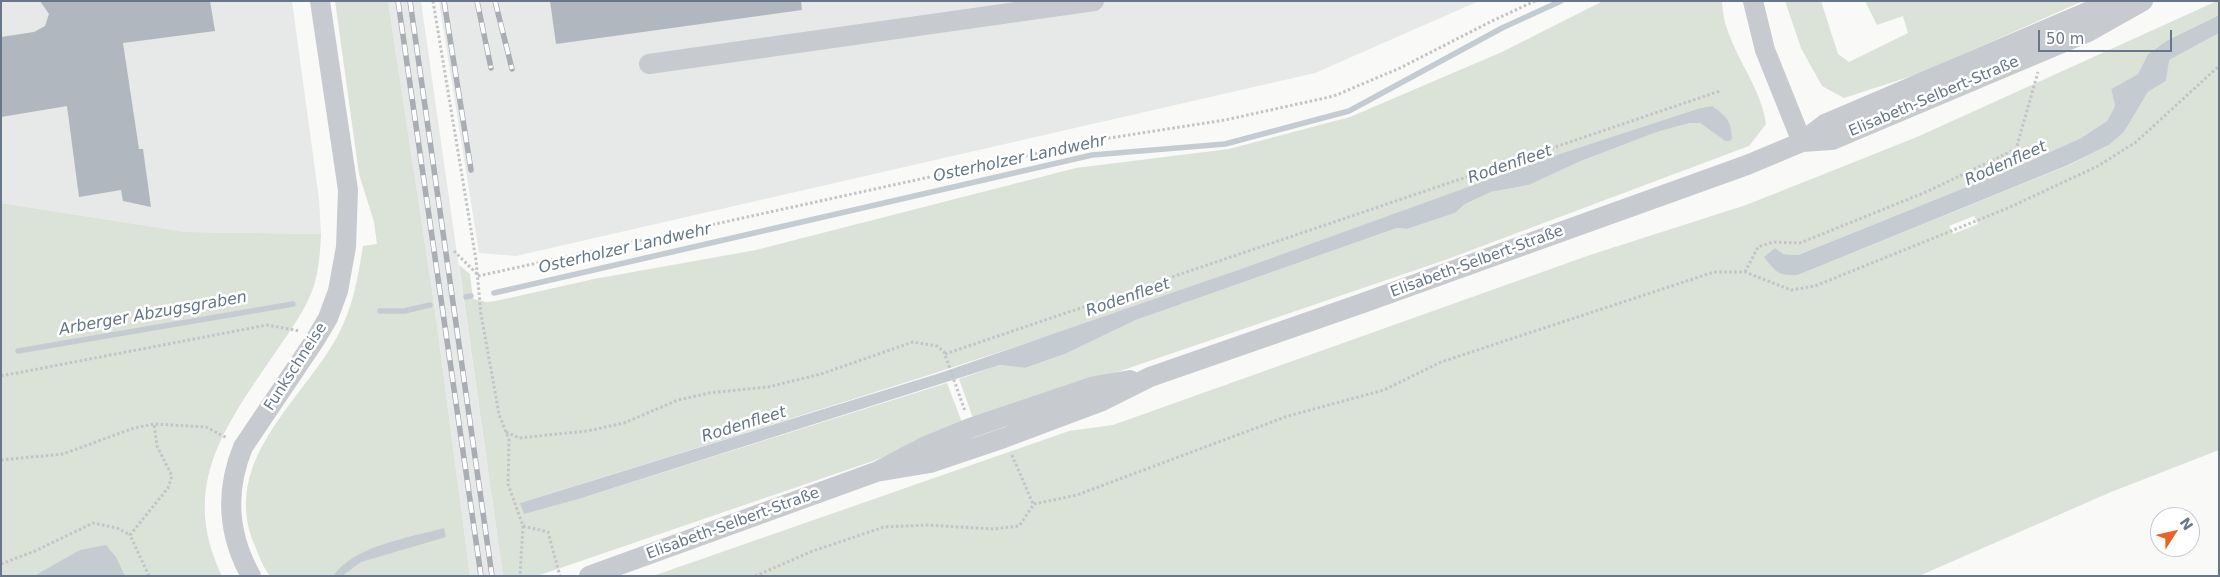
<!DOCTYPE html>
<meta charset="utf-8">
<style>
body{margin:0}
#map{position:relative;width:2220px;height:577px;overflow:hidden;background:#f9f9f7;font-family:"DejaVu Sans",sans-serif}
canvas{display:block}
.frame{position:absolute;inset:0;border:2px solid #677789;pointer-events:none}
.north{position:absolute;left:2150px;top:507px;width:50px;height:50px;box-sizing:border-box;background:#fff;border:1px solid #c2c9d0;border-radius:50%;rotate:55deg;font-size:14px;font-weight:700;line-height:20px;text-align:center;color:#677789}
.north::after{content:'';display:block;margin:auto;width:18px;height:22px;background:#e96427;clip-path:polygon(50% 0,100% 100%,50% 72%,0 100%)}
.scale{position:absolute;left:2038px;top:30px;width:134px;height:22px;box-sizing:border-box;border:2px solid #677789;border-top:0;padding-left:6px;font-size:15px;line-height:18px;white-space:nowrap;color:#677789;-webkit-text-stroke:4px #fff;paint-order:stroke}
</style>
<div id="map">
<canvas width="2220" height="577"></canvas>
<div class="frame"></div>
<div class="north">N</div>
<div class="scale">50 m</div>
</div>
<script>
const c = document.querySelector('canvas').getContext('2d');
c.lineJoin = 'round';
function fill(path, color) {
  c.fillStyle = color;
  c.fill(path, 'evenodd');
}
function stroke(path, color, width, dash) {
  c.strokeStyle = color;
  c.lineWidth = width;
  c.lineCap = dash ? 'butt' : 'round';
  c.setLineDash(dash || []);
  c.stroke(path);
}
function drawText(font, color, halo, rows, align = 'center') {
  c.font = font + ' "DejaVu Sans",sans-serif';
  c.lineWidth = 5;
  c.setLineDash([]);
  c.textBaseline = 'middle';
  c.strokeStyle = halo;
  c.fillStyle = color;
  for (const [text, x, y, turn = 0] of rows) {
    c.save();
    c.translate(x, y);
    c.rotate((+turn || 0) * Math.PI / 180);
    c.textAlign = isNaN(turn) ? turn : align;
    if (halo) c.strokeText(text, 0, 0);
    c.fillText(text, 0, 0);
    c.restore();
  }
}
const built = new Path2D(`
 M1,1H292L319,199L321,234L186,232L1,203Z
 M388,1H421L503,576H470L435,310Z
 M439,1H1479L1315,73L516,256L479,253Z`);
const green = new Path2D(`
 M335,1H388L435,310L470,576H270C263,567 259,556 255,546C219,462 301,402 337,337C353,308 358,277 363,246L377,244L374,222L359,174Z
 M1603,1H1722C1723,46 1760,80 1766,124L1749,146L1445,260L974,421L959,379L1000,365L1025,368L1065,354L1136,320L1397,228L1407,229L1455,213L1465,204L1491,192L1529,185L1581,161L1657,132L1690,123H1700L1725,141L1712,106L1700,108C1516,168 1334,237 1151,301C943,373 731,437 520,503L585,497L947,383L963,425L873,461L537,576H503L459,265L470,274L473,299L486,302L496,301L594,279L756,250L1076,168L1229,149L1350,117L1502,52Z
 M1785,1H1821L1838,54L1849,62L1908,33L1903,16L1877,25L1865,1H2083L1921,73L1844,98L1822,86L1801,48Z
 M2217,1H2219V15L2168,40L2148,54L2138,74L2111,89L2115,106L2107,121L2081,138L2016,167L1798,255L1783,254L1798,275L2069,165L2109,145L2124,132L2148,92L2166,81L2168,60L2219,33V450L2111,492L1919,576H653L1069,431L1113,425L1590,255L1746,205L1917,137ZM1974,216L1978,224L1953,234L1949,226Z
 M1,203L186,232L321,234C320,253 319,273 312,291C304,312 290,331 277,350C227,424 178,484 222,576H1Z`);
const water = new Path2D(`
 M2219,15V33L2169,60L2166,81L2148,92L2124,132L2109,145L2068,165L1798,275C1778,276 1776,272 1764,257L1775,248L1783,254L1798,255L2016,167L2081,138L2107,121L2115,106L2111,89L2138,74L2148,54L2168,40Z
 M1712,106C1727,117 1731,120 1732,139L1729,141H1725L1700,123H1690L1657,132L1581,161L1529,185L1491,192L1465,204L1455,213L1407,229L1397,228L1136,320L1065,354L1025,368L1000,365L585,497L524,514L520,503L940,373L1241,269L1554,156L1700,108Z
 M444,528L446,537L361,562L342,576H333C355,545 409,538 444,528Z
 M106,545L116,557L125,576H34L80,550Z`);
const stream = new Path2D(`
 M494,293L1092,155L1225,144L1349,111L1502,28L1561,1
 M466,297L471,296
 M380,311H404L430,305
 M18,351L293,304`);
const building = new Path2D(`
 M40,1H210L215,31L123,43L139,149H143L151,207L123,201L121,190L79,197L67,106L1,117V37L34,32L45,26L49,14Z
 M550,1H801L802,10L556,44Z`);
const path = new Path2D(`
 M433,1L476,260L481,314L499,414L509,440L508,484L523,526L520,576
 M454,251L478,275
 M1745,272L1758,247L1773,242L1800,243L1926,192L2016,149L2038,72
 M478,276L1103,139L1225,120L1334,96L1400,68L1492,21L1535,1
 M945,354L1720,91
 M1,376L267,325L300,331
 M506,432L519,438L587,431L624,423L678,400L709,393L768,387L821,374L913,342L937,346L944,352L965,411
 M1012,455L1033,504
 M1,460L63,454L134,428L154,424L206,427L227,438
 M523,526L548,532L560,576
 M1,564L35,551L93,523L117,528L130,535
 M149,576L130,535L168,488L172,476L157,446L154,424
 M755,576L810,552L884,527L927,525L993,529L1019,526L1034,504L1077,495L1288,416L1384,390L1441,362L1714,272H1745L1791,290L1815,286L2008,208L2098,166L2136,142L2219,66`);
const minor = new Path2D(`
 M1753,1L1765,50L1802,142
 M649,64L1094,1
 M1802,142L1832,140L2088,32L2143,1
 M876,472L930,463L1004,438L1100,402L1150,377L1360,304L1747,165L1802,142L1825,124L2113,1
 M251,576C228,535 225,491 243,447L315,340L328,318L338,291L346,247L348,190L320,1
 M589,576L876,472L924,447L970,428L1095,386L1130,380`);
const rail = new Path2D(`
 M398,1L481,576
 M410,1L492,576
 M444,1L471,170
 M477,1L491,68
 M495,1L512,69`);
const streetNames = [
 ["Elisabeth-Selbert-Straße",1934,97,-23],
 ["Elisabeth-Selbert-Straße",1477,262,-20],
 ["Funkschneise",296,367,-57],
 ["Elisabeth-Selbert-Straße",733,524,-20]
];
const waterNames = [
 ["Osterholzer Landwehr",1020,159,-12],
 ["Rodenfleet",2006,164,-24],
 ["Rodenfleet",1510,165,-19],
 ["Osterholzer Landwehr",625,249,-13],
 ["Rodenfleet",1128,298,-19],
 ["Arberger Abzugsgraben",153,314,-10],
 ["Rodenfleet",744,425,-17]
];
fill(built, '#e7e8e8');
fill(green, '#dbe2d8');
fill(water, '#c4ccd2');
stroke(stream, '#c4ccd2', 5.5);
fill(building, '#b0b7be');
stroke(path, '#c3c4c7', 3, [2.5, 2.5]);
stroke(minor, '#c7cace', 20);
stroke(rail, '#a9aeb5', 5.5);
stroke(rail, '#fff', 4, [11]);
drawText('15px', '#677789', '#fff', streetNames);
drawText('italic 16px', '#637884', '#fff', waterNames);
</script>
